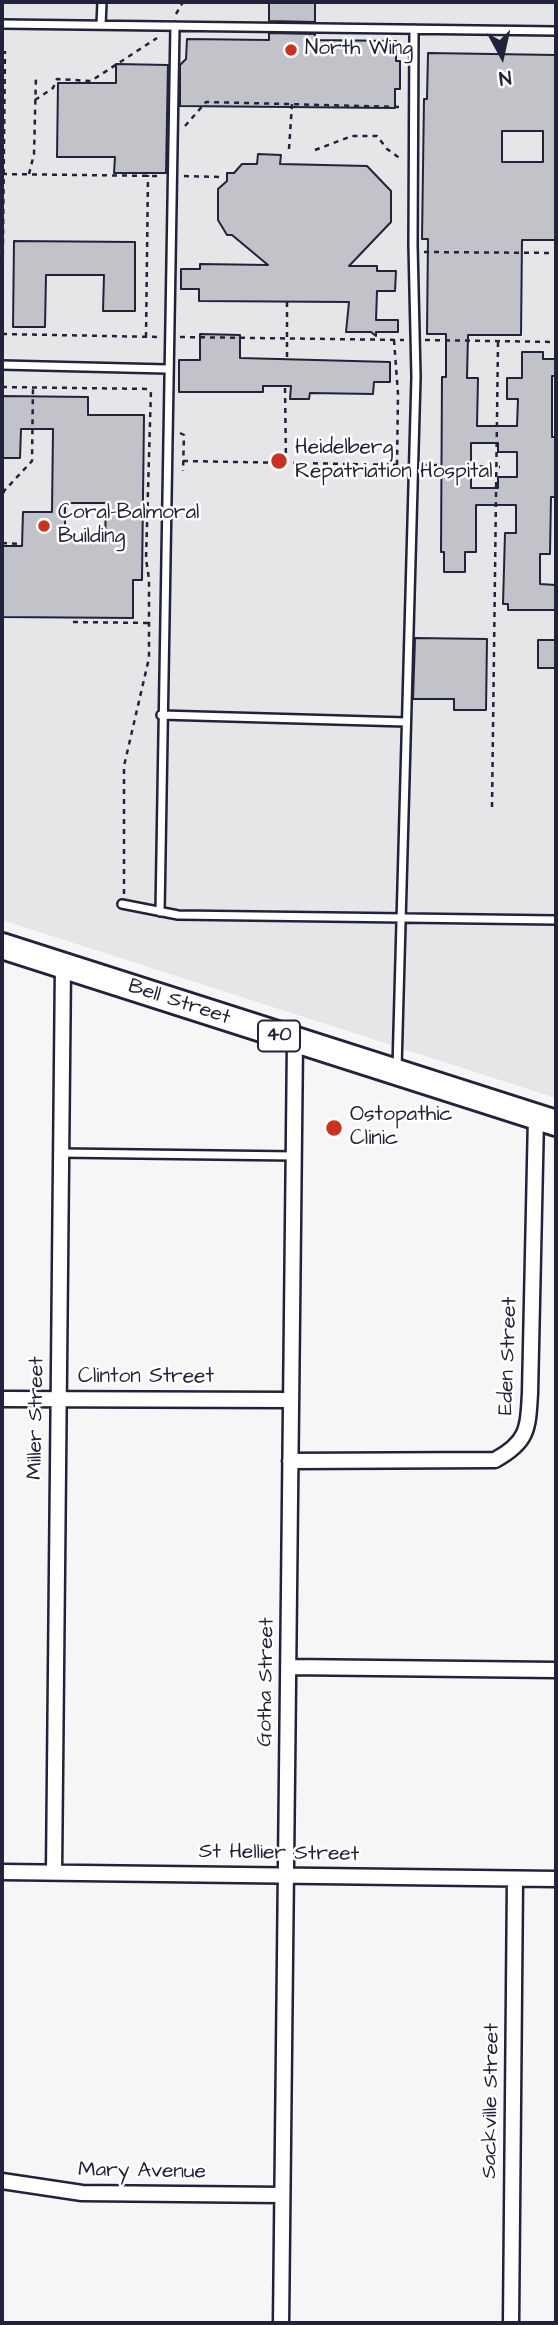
<!DOCTYPE html>
<style>
body{margin:0}
#map{position:relative;width:558px;height:2325px;overflow:hidden;background:#f6f6f7;font-family:"Architects Daughter",sans-serif}
canvas{display:block}
.frame{position:absolute;inset:0;border:4px solid #22223b;pointer-events:none}
.north{position:absolute;left:467px;top:21px;width:70px;height:70px;-webkit-text-stroke:5px #fff;paint-order:stroke;rotate:172deg;font-size:19px;font-weight:700;line-height:28px;text-align:center;color:#22223b}
.north::after{content:'';display:block;margin:auto;width:24px;height:32px;background:#22223b;clip-path:polygon(50% 0,100% 100%,50% 72%,0 100%)}
</style>
<div id="map">
<canvas width="558" height="2325"></canvas>
<div class="frame"></div>
<div class="north">N</div>
</div>
<script>
const c = document.querySelector('canvas').getContext('2d');
c.lineJoin = 'round';
function fill(path, color) {
  c.fillStyle = color;
  c.fill(path, 'evenodd');
}
function stroke(path, color, width, dash) {
  c.strokeStyle = color;
  c.lineWidth = width;
  c.lineCap = dash ? 'butt' : 'round';
  c.setLineDash(dash || []);
  c.stroke(path);
}
function drawText(font, color, halo, rows, align = 'center') {
  c.font = font + ' "Architects Daughter",sans-serif';
  c.lineWidth = 5;
  c.setLineDash([]);
  c.textBaseline = 'middle';
  c.strokeStyle = halo;
  c.fillStyle = color;
  for (const [text, x, y, turn = 0] of rows) {
    c.save();
    c.translate(x, y);
    c.rotate((+turn || 0) * Math.PI / 180);
    c.textAlign = isNaN(turn) ? turn : align;
    if (halo) c.strokeText(text, 0, 0);
    c.fillText(text, 0, 0);
    c.restore();
  }
}
const built = new Path2D(`
 M2,2H556V1098L2,920Z`);
const building = new Path2D(`
 M269,2H315V22L269,21Z
 M269,33L315,34V40L396,41V61H400V89H395V108L180,106V65L186,59L187,39L269,40Z
 M428,53L556,55V240H522L521,335H468L467,378H478L477,426H517L518,399H507V378H522V352H543V359H556V376H552V437H556V497H551L550,554H540V584L556,585V610H508V604H503L505,533H516V505H476V552H465V572H444V552H441L442,377H446V334H427L428,239H422L424,99H427ZM502,131H543V162H502ZM471,443H498V452H517V477H498V488H471Z
 M116,64L168,65L166,173H114L115,157H57L58,83H116Z
 M258,154L281,155L280,164L367,166L391,191V222L349,266H377V271H396L395,291H377L376,320H398V332H376V336L371,332H346L349,302L199,301V289H181V269H200V264L268,265L232,235H227L218,220V189L227,181V173H234L242,164H257Z
 M14,241L135,242V311H103L104,275H46L45,327H13Z
 M200,334L240,335V358L390,362V382H374L373,394L310,393L309,399H290L291,386H263V392H179V360H200Z
 M2,396L88,397V415H144L142,580H133V618L2,617V546H22L23,512H52L53,429H21L20,458H2ZM65,503H106L105,541H65Z
 M415,638L487,639L486,710H454V699H413Z
 M538,640H556V668H538Z`);
const path = new Path2D(`
 M176,14L183,2
 M35,100L53,88L57,79L91,81L157,38
 M185,126L206,102L402,107
 M289,149L292,104
 M315,150L352,136H377L387,149L401,159
 M2,174L159,176
 M29,174L34,154L36,75
 M184,176L219,177
 M424,252L556,253
 M2,334L159,337
 M2,334L5,51
 M146,337L148,175
 M180,337L404,340
 M394,340L398,394L397,465
 M425,340L556,342
 M287,357V299
 M2,387L152,389
 M285,388L286,463
 M180,433L184,435L183,471
 M183,461L404,465
 M424,465H437
 M469,466L500,467
 M2,503L4,491L32,461L33,388
 M2,543L21,544
 M73,622L149,623
 M492,807L498,341
 M124,894V766L149,658V579L146,559L151,389`);
const lane = new Path2D(`
 M2,24L556,31
 M101,25L102,2
 M2,365L167,369
 M161,715L406,722
 M122,904L178,915L556,920
 M160,912L175,26
 M397,1068L416,377L413,245L414,29
 M61,1153L294,1156`);
const street = new Path2D(`
 M2,1399L291,1400
 M290,1461L495,1460C528,1442 528,1429 530,1393L536,1117
 M288,1667L556,1670
 M2,1872L556,1879
 M54,1872L63,964
 M2,2181L82,2193L282,2195
 M281,2323L295,1041
 M511,2323L515,1879`);
const highway = new Path2D(`
 M2,946L556,1123`);
const markers = [
 [291,50,7,"#c8321e"],
 [279,461,9,"#c8321e"],
 [44,526,7,"#c8321e"],
 [334,1128,9,"#c8321e"]
];
const shields = [
 [279,1036,42]
];
const shieldNames = [
 ["40",279,1036]
];
const poiNames = [
 ["North Wing",305,50],
 ["Heidelberg",295,449],
 ["Repatriation Hospital",295,473],
 ["Coral-Balmoral",58,514],
 ["Building",58,538],
 ["Ostopathic",350,1116],
 ["Clinic",350,1140]
];
const streetNames = [
 ["Bell Street",179,1003,18],
 ["Eden Street",509,1356,-88],
 ["Clinton Street",146,1378],
 ["Miller Street",37,1418,-89],
 ["Gotha Street",267,1682,-89],
 ["St Hellier Street",279,1854,1],
 ["Sackville Street",492,2101,-89],
 ["Mary Avenue",142,2172,1]
];
fill(built, '#e6e6e9');
fill(building, '#c2c2c9');
stroke(building, '#22223b', 2);
stroke(lane, '#22223b', 12);
stroke(street, '#22223b', 19);
stroke(highway, '#22223b', 30);
stroke(path, '#22223b', 2.5, [5, 5]);
stroke(lane, '#fff', 7);
stroke(street, '#fff', 14);
stroke(highway, '#fff', 24);
for (const [x, y, r, color] of markers) {
  const dot = new Path2D();
  dot.arc(x, y, r, 0, 2 * Math.PI);
  c.fillStyle = color;
  c.fill(dot);
  stroke(dot, '#fff', 2.5);
}
for (const [x, y, w] of shields) {
  const box = new Path2D();
  box.roundRect(x - w / 2, y - 15.5, w, 31, 5);
  c.fillStyle = '#fff';
  c.fill(box);
  stroke(box, '#22223b', 2);
}
drawText('bold 19px', '#22223b', null, shieldNames);
drawText('21px', '#22223b', '#fff', poiNames, 'left');
drawText('21px', '#22223b', '#fff', streetNames);
</script>
